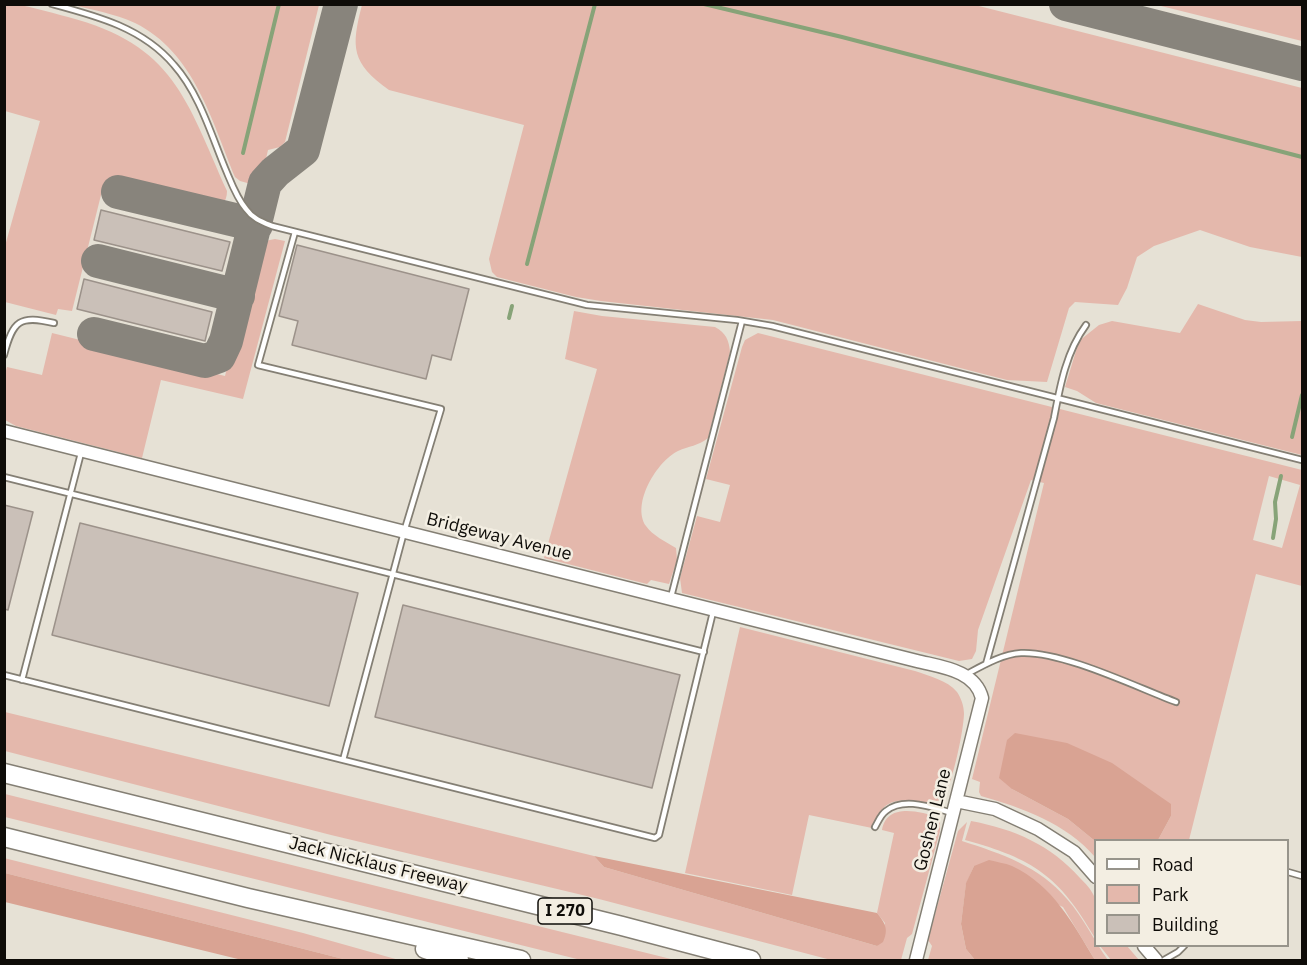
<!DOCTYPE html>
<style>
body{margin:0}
#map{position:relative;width:1307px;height:965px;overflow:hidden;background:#e6e1d5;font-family:"IBM Plex Sans",sans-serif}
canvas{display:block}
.frame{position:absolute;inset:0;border:6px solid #0e0c08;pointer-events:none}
.legend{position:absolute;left:1094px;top:839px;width:195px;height:108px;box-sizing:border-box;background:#f3eee2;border:2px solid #97948b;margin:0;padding:8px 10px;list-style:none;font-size:18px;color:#0e0c08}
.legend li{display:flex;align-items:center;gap:12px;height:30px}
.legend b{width:30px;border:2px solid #97948b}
</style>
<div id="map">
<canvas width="1307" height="965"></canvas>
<div class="frame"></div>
<ul class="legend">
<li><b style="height:8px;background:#fff"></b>Road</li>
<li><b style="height:16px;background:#e4b8ac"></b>Park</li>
<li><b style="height:16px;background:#cac0b8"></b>Building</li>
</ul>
</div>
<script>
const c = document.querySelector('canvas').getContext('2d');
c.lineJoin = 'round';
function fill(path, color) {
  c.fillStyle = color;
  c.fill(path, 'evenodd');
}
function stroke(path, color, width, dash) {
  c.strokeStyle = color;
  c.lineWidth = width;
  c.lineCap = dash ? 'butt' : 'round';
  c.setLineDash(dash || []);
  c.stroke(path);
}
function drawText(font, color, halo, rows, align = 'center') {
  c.font = font + ' "IBM Plex Sans",sans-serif';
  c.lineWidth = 5;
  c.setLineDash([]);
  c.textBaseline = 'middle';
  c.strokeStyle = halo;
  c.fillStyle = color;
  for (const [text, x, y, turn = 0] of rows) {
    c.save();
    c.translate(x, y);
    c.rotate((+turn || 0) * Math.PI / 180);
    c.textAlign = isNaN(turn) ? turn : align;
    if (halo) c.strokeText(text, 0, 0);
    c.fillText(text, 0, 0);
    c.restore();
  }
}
const green = new Path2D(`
 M5,4C26,4 47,12 68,17C174,45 186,99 227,191C227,203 221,206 210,208L104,183L72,311L58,309L56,315L5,302V246L40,121L5,111Z
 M73,5H319L285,142L280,147L268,150L262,176L251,184L240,181L235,177C212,121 194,52 135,23C115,14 94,10 73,5Z
 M362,5H975L1302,88V257L1250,247L1200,230L1154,246L1137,257L1127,288L1118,305L1075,302L1069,308L1047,382L1007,380L773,320L601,301L576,297L497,277L492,272L489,259L524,125L389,90C351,63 351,47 362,5Z
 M1157,5H1302V41Z
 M275,239L285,241L243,399L161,380L142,458L16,426L5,420L4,378L7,367L42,375L52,333L225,376L257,248L265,241Z
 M1198,304L1245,320L1261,322L1302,321V455L1096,403L1077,391L1065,387L1079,341L1099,325L1112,321L1180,333Z
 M574,311L602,316L715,327C726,333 729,340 730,352L708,438C698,446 689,446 678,451C657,461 631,504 646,526C652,535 666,542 676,548L677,560L669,584L651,580L647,584L544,558L597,369L565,359Z
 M758,333L1302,470V586L1256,574L1189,840H1158L1171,816L1012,789L1068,819L1095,841V857C1067,824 1021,807 981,796L979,792L980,782L972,779L1044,483L1031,480L978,630L976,651L972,659L959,661L682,593L680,578L697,516L720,522L730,485L706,479L742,347L745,340ZM1269,476L1300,485L1282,548L1253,540Z
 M740,627L915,671C929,676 947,680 957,692C961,698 964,706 964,714C963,735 953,777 945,797C923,814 888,779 872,828L809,815L792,895L685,873Z
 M5,712L594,856L604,867L877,946L885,923L877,913L894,833L882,830C887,802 920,812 938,817L940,822V831L912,934L907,938L901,960H831L599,899L331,835L5,751Z
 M5,794L675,960H581L5,817Z
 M971,821C1014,829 1051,845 1080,878C1085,883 1091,889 1094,896C1098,905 1096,927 1095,938C1059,876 1034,859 965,840Z
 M967,822L962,841C1002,854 1039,866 1067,899C1084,918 1094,941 1108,960H1095L1063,907L974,866L966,884L961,924L966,949L975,960H928L932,946L928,940L958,831Z
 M4,858L303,933L399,960H347L5,873Z
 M1100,946H1127L1139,960H1111Z`);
const forest = new Path2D(`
 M1015,733L1067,743L1112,763L1171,804V816L1158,840L1095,841L1068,819L1012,789L999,778L1007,740Z
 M594,856L877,913C885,923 889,929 883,942L877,946L604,867Z
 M989,860C996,862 1005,863 1012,866C1053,885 1073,924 1095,960H975L966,949L961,924L966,883L974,866Z
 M5,873L347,960H242L5,902Z`);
const stream = new Path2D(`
 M704,4L842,37L1302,157
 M243,153L279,4
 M527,264L595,4
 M509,318L512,306
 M1292,437L1302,395
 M1273,538L1276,519L1275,502L1281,476`);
const taxiway = new Path2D(`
 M1066,4L1302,64
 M118,192L256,225
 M98,261L238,296
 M94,334L205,361L219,356L226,341L265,183L275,172L303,150L341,4`);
const building = new Path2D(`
 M101,210L230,242L222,271L94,240Z
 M297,245L469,289L451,360L432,355L426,379L292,345L298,321L279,316Z
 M84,279L212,312L205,341L77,309Z
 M4,505L33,512L8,610L4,609Z
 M80,523L358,593L329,706L52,635Z
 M403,605L680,675L652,788L375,717Z`);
const service = new Path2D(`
 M52,4C97,16 143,28 174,65C199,93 211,134 225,168C231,182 236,197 246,209C253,219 262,222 272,226L587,305L737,320L772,326L1302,460
 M295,232L258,365L441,409L404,532L343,760
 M4,355C13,320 20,315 54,323
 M4,477L704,652
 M671,597L742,321
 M986,664L1054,418C1060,386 1066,352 1086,325
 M4,675L655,838L659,835L713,612
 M965,675C982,666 1002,654 1021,653C1062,651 1136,687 1176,702
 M22,680L81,453
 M875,827C878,822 881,814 886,811C904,796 933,808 953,813
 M1288,872L1302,876
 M1164,960L1178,952L1184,946`);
const tertiary = new Path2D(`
 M4,431L917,661C941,667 975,670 982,698L916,960
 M956,801L995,809L1038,829L1074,852L1096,877
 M1144,946L1156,960`);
const motorway = new Path2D(`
 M4,773L622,926L751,960
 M4,837L248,898L521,960
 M425,949L459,960`);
const shields = [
 [565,911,54]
];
const shieldNames = [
 ["I 270",565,911]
];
const streetNames = [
 ["Bridgeway Avenue",499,537,14],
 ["Goshen Lane",933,820,-76],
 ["Jack Nicklaus Freeway",378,865,14]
];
fill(green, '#e4b8ac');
fill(forest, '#d9a393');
stroke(stream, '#87a378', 4);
stroke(taxiway, '#88847c', 34);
fill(building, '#cac0b8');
stroke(building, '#9c928a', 1.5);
stroke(service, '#847f74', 8);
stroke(tertiary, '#847f74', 15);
stroke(motorway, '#847f74', 21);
stroke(service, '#fff', 4.5);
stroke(tertiary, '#fff', 12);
stroke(motorway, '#fff', 18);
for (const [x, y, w] of shields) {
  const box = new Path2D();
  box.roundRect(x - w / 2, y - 13, w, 26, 4.5);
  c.fillStyle = '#f3eee2';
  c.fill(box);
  stroke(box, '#0e0c08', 1.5);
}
drawText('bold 16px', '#0e0c08', null, shieldNames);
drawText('18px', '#0e0c08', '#f3eee2', streetNames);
</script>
